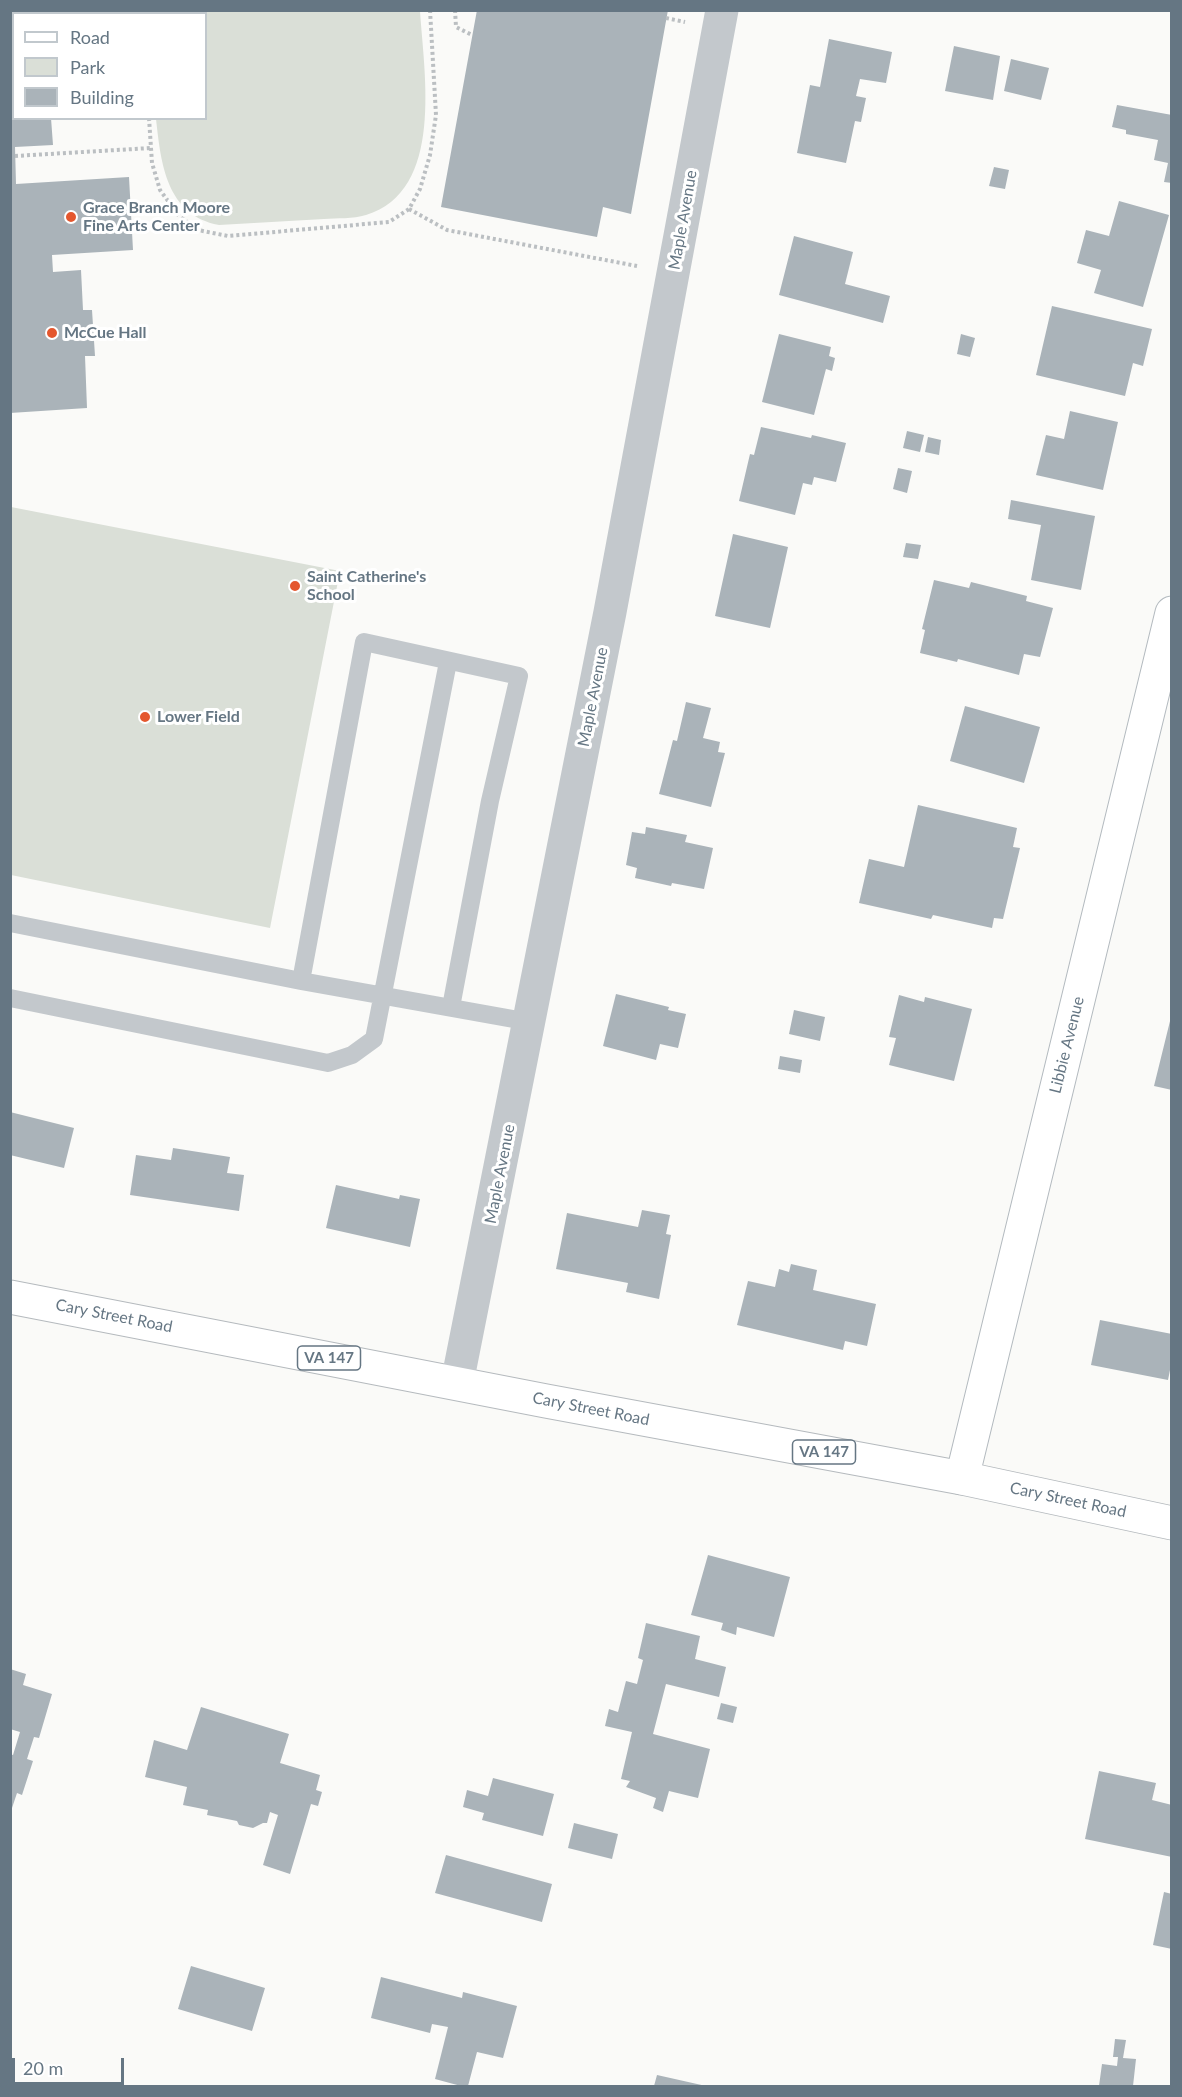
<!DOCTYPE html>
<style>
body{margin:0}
#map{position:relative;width:1182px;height:2097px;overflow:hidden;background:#fafaf8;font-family:Lato,sans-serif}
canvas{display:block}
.frame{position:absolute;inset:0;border:12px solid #657683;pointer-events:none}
.legend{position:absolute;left:12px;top:12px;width:195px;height:108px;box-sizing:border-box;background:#fff;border:2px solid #c1c8cd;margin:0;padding:8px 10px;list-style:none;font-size:18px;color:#657683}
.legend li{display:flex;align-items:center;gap:12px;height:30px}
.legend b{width:30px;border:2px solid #c1c8cd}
.scale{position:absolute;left:12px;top:2058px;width:112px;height:27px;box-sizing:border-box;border:3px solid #657683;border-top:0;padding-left:8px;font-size:18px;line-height:21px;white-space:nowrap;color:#657683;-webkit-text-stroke:4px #fff;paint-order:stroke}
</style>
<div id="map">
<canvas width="1182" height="2097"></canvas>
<div class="frame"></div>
<ul class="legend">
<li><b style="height:8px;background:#fff"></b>Road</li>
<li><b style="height:16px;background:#dadfd7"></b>Park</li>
<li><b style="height:16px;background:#aab3b9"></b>Building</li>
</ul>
<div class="scale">20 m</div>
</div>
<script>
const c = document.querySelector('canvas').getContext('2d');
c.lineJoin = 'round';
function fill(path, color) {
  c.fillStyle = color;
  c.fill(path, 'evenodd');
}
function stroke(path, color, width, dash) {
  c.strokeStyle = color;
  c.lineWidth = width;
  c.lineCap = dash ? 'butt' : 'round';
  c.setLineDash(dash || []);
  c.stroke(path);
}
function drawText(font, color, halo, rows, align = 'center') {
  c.font = font + ' Lato,sans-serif';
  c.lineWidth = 6;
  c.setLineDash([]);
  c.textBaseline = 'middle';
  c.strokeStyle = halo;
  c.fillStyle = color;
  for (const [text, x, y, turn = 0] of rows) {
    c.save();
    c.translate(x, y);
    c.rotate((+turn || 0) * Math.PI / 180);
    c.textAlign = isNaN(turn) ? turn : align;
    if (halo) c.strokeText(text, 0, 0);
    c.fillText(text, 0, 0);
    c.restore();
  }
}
const green = new Path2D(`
 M149,11H420C424,73 445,191 366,215C353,219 337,218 324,219C289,221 254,223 219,225C166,215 161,163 156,119L206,118V14L149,13Z
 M11,507L340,571L270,928L11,875Z`);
const building = new Path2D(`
 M10,10H101V14H14V118H51L53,145L15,147L16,184L129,177L133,250L52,255L53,272L81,270L83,310H92L95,356H85L87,408L10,413Z
 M477,10H668L631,214L603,207L597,237L441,207Z
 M829,39L892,52L886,83L860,79L856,96L866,98L861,122L855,121L846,163L797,153L810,85L820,87Z
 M954,46L1000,56L993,100L945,91Z
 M1011,59L1049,68L1041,100L1004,91Z
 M1117,105L1172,115V183L1164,182L1168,163L1154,160L1158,140L1126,134V130L1112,127Z
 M994,167L1009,170L1005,189L989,186Z
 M1119,201L1169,215L1143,307L1094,293L1101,270L1077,263L1086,230L1109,236Z
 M794,236L853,252L845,284L890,296L883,323L779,295Z
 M1052,306L1152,329L1143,366L1133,363L1125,396L1036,375Z
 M779,334L831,347L829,356L835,358L832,371L826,369L814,415L762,402Z
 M961,334L975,338L970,357L957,354Z
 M1070,411L1118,422L1103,490L1036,475L1046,435L1064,439Z
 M761,427L811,438L812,435L846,443L836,482L814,477L812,485L803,483L795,515L739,501L750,454L754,455Z
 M907,431L924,435L920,452L903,448Z
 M928,437L941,440L939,455L925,452Z
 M898,468L912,471L907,493L893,489Z
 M1011,500L1095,516L1081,590L1031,580L1041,525L1008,519Z
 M733,534L788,547L770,628L715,616Z
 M906,543L921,545L918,559L903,557Z
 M934,580L969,588L971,582L1027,596L1026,601L1053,608L1040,657L1024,654L1019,675L958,659L957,662L920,653L925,630L922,629Z
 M686,702L711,708L703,738L720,742L718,752L725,753L711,807L659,794L673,740L677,741Z
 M965,706L1040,727L1024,783L950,761Z
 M918,805L1017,828L1013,847L1020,848L1003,919L994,918L992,928L933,915L931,919L859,903L869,859L904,867Z
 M646,827L687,835L685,842L713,848L704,889L672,883L671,886L635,878L637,868L626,865L632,832L645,834Z
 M616,994L669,1007L668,1010L686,1014L678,1048L660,1044L656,1060L603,1046Z
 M899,995L924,1002L925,997L972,1009L954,1081L889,1065L896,1038L889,1037Z
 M794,1010L825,1017L820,1041L789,1034Z
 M1171,1017H1172V1090L1154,1086Z
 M780,1056L802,1060L800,1073L778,1069Z
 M10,1112L74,1128L64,1168L10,1155Z
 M173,1148L230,1157L227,1173L244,1175L239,1211L130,1195L136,1155L171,1160Z
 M336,1185L399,1199L400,1195L420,1199L410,1247L326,1228Z
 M642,1210L670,1215L666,1234L671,1235L659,1299L626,1292L628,1283L556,1269L567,1213L638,1227Z
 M791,1264L817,1270L813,1290L876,1304L867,1346L845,1341L843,1350L737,1325L748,1281L775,1287L779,1269L789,1272Z
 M1100,1320L1172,1334V1360L1168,1380L1091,1365Z
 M708,1555L790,1577L774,1637L737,1627L736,1635L721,1630L723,1623L691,1615Z
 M646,1623L700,1636L695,1659L726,1667L719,1697L666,1684L653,1734L710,1749L698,1798L669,1791L663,1812L653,1808L656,1798L626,1787L630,1781L621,1779L632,1732L605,1726L609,1709L618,1712L626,1681L637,1684L643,1660L638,1658Z
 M10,1669L26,1674L23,1685L52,1694L39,1738L34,1737L27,1759L33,1761L22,1795L17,1793L11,1811L10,1754L13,1755L20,1732L10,1729Z
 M721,1703L737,1707L733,1723L717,1719Z
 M201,1707L289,1734L280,1763L320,1775L316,1790L322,1792L318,1806L311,1804L290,1874L263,1865L278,1815L270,1812L267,1823H263L253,1828L239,1825L237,1821L207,1815L208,1810L183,1805L187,1787L145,1777L154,1740L187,1750Z
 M1099,1771L1156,1783L1152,1800L1172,1805V1857L1085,1839Z
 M493,1778L554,1794L543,1836L482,1820L484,1813L463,1807L467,1790L488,1796Z
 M574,1823L618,1834L612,1859L568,1848Z
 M446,1855L552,1884L542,1922L435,1893Z
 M1164,1892L1172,1894V1949L1153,1945Z
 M191,1966L265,1988L252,2031L178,2009Z
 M381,1977L462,1998L463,1992L517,2006L503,2058L477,2052L468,2086H461L435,2079L448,2027L432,2024L430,2033L371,2018Z
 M1115,2039L1126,2040L1123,2058L1136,2059L1133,2086H1099L1102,2064L1117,2066L1118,2057H1113Z
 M657,2075L706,2086H654Z`);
const path = new Path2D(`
 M141,10V14
 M455,10L456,27L472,35
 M666,18L685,22
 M149,118L152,163L160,190L179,216L198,230L228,236L389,222L409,209L420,189L430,155L436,115L430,10
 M15,156L151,148
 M409,209L447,230L637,266`);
const service = new Path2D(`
 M10,923L301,981L530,1022
 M301,981L364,642L519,676L490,801L451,1007
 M10,998L328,1063L352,1055L374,1039L448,662`);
const minor = new Path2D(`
 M457,1383L610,612L722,10`);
const secondary = new Path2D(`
 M962,1478L1172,613`);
const primary = new Path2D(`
 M10,1297L546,1401L962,1478L1172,1523`);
const markers = [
 [71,217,6,"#e4572e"],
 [52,333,6,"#e4572e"],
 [295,586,6,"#e4572e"],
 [145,717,6,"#e4572e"]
];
const shields = [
 [329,1358,63],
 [824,1452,63]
];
const shieldNames = [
 ["VA 147",329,1358],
 ["VA 147",824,1452]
];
const poiNames = [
 ["Grace Branch Moore",83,208],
 ["Fine Arts Center",83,226],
 ["McCue Hall",64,333],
 ["Saint Catherine's",307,577],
 ["School",307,595],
 ["Lower Field",157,717]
];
const streetNames = [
 ["Maple Avenue",683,220,-80],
 ["Maple Avenue",593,697,-79],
 ["Libbie Avenue",1067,1045,-76],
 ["Maple Avenue",500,1174,-79],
 ["Cary Street Road",114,1316,11],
 ["Cary Street Road",591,1409,11],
 ["Cary Street Road",1068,1500,12]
];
fill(green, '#dadfd7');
fill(building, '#aab3b9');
stroke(secondary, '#b3babf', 35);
stroke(primary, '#b5babe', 35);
stroke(path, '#bbbfc2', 4, [3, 3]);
stroke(service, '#c3c8cc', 18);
stroke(minor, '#c3c8cc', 33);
stroke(secondary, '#fff', 33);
stroke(primary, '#fff', 33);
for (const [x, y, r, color] of markers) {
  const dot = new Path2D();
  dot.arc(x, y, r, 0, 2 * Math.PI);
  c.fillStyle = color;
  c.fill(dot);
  stroke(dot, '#fff', 2);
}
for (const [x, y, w] of shields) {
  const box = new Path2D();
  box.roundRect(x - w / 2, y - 12, w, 24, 4.5);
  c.fillStyle = '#fff';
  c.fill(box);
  stroke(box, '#657683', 1.5);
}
drawText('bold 15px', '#657683', null, shieldNames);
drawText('bold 16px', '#657683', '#fff', poiNames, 'left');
drawText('16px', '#657683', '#fff', streetNames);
</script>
